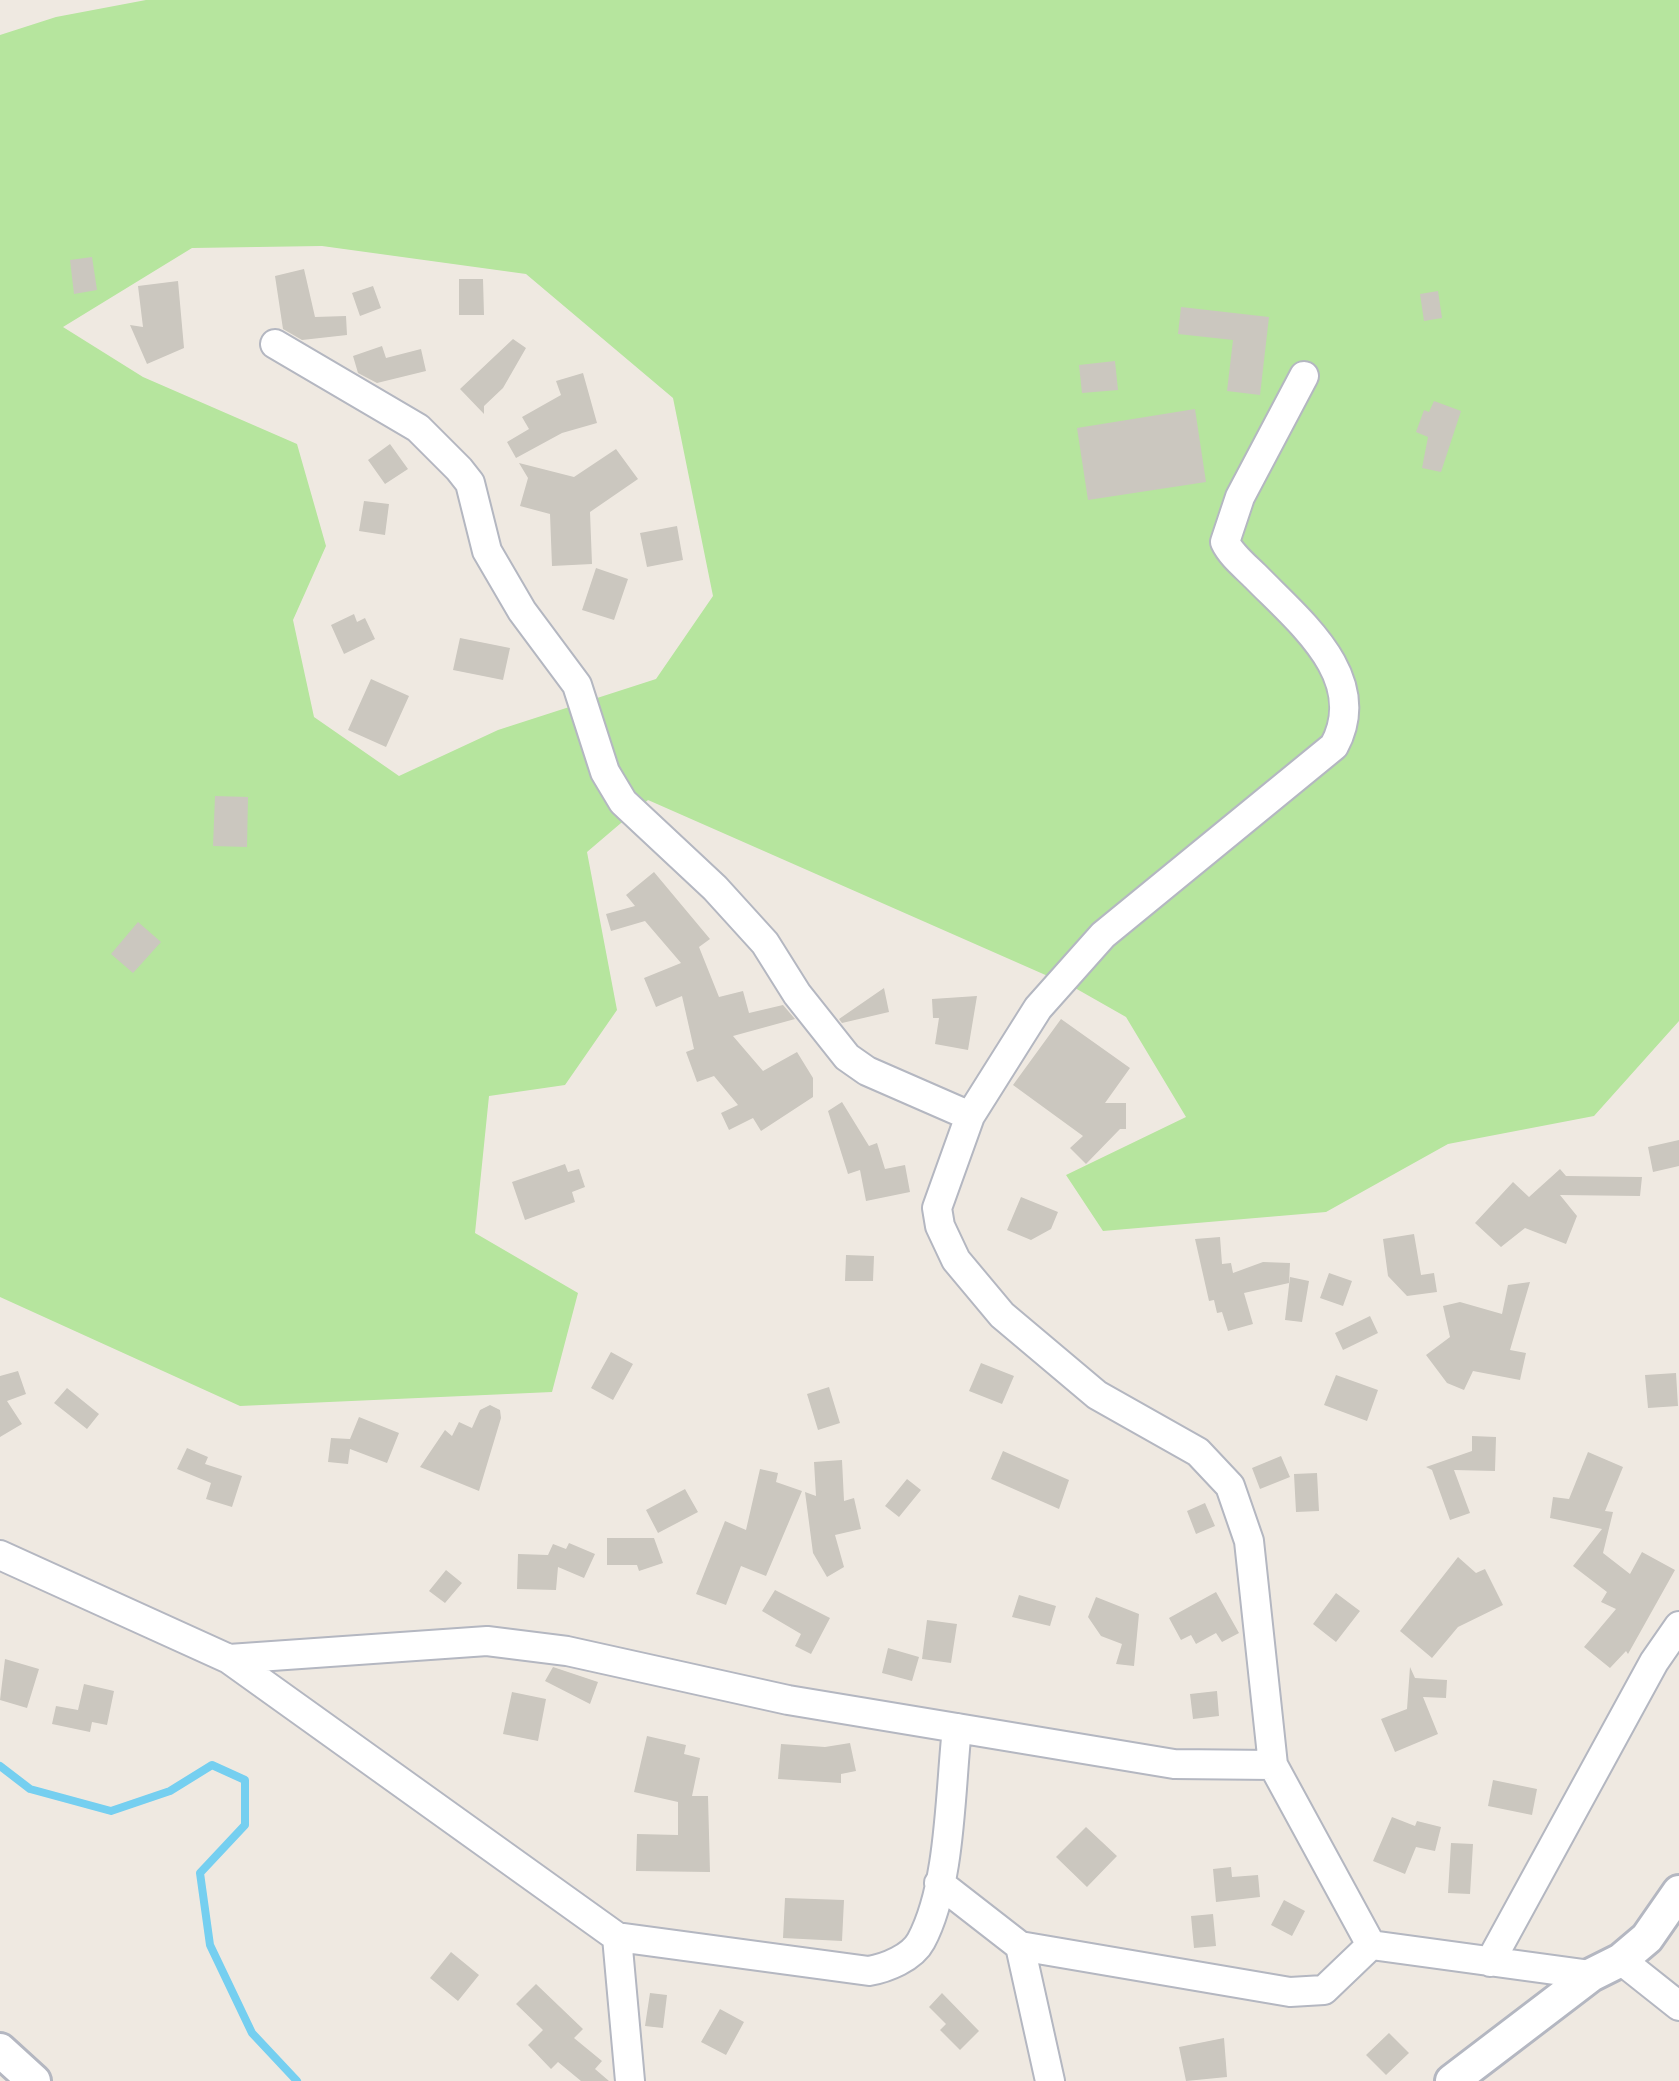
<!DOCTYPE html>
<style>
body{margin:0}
canvas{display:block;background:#efe9e1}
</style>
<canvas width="1679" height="2081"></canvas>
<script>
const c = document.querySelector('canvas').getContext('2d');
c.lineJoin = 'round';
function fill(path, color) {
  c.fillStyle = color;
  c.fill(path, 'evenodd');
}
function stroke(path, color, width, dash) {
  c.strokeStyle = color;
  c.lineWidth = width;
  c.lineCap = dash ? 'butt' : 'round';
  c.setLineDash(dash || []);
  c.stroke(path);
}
const green = new Path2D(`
 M146,0H1679V1021L1594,1116L1448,1144L1326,1212L1103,1231L1066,1175L1186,1117L1126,1017L1075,988L648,800L587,852L617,1010L565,1085L489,1096L475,1233L578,1293L552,1392L240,1406L0,1297V35L56,17ZM322,246L526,274L673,398L713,596L656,679L498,730L399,776L314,717L293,620L326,546L297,444L143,377L63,327L192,248Z`);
const stream = new Path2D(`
 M0,1766L30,1789L111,1811L170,1791L212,1765L245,1780V1825L200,1873L210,1945L252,2033L297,2081`);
const building = new Path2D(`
 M92,257L97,290L74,294L70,260Z
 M304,269L315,317L346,316L347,335L302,340L283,329L275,276Z
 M459,279H483L484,315H459Z
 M178,281L184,348L147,364L130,325L143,327L138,286Z
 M373,286L381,308L360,316L352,293Z
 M1438,291L1442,318L1424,321L1420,294Z
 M1181,307L1269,317L1260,395L1227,391L1233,340L1178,334Z
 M513,339L526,348L503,388L484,406V414L460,389Z
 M382,346L386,358L421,349L426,371L377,383L358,373L353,356Z
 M1115,361L1118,390L1082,393L1079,365Z
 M583,373L597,423L562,433L516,458L507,442L529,429L522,417L561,395L556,381Z
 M1434,401L1461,411L1441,472L1422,468L1428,437L1416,432L1424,410L1429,412Z
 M1195,409L1206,482L1088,500L1077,428Z
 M390,444L408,469L385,484L368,460Z
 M616,449L638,479L590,512L592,564L552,566L550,514L520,506L528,478L519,463L574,477Z
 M364,501L389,504L385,535L359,531Z
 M677,526L683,560L647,567L640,533Z
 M596,568L628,579L614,620L582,610Z
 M354,614L357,622L365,618L375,639L344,654L331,625Z
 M460,638L510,648L503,680L453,670Z
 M371,679L409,696L386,747L348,730Z
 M215,796L248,797L247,847L213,846Z
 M654,872L710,939L699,947L719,997L743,991L749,1013L783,1005L795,1019L733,1036L763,1071L797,1052L813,1078V1097L761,1131L753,1118L729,1130L721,1113L738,1105L714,1076L697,1082L686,1052L694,1049L682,996L656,1007L644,978L681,963L645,921L611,931L606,914L635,906L626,895Z
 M138,922L161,942L133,973L111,954Z
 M884,988L889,1012L842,1023L839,1019Z
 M977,996L968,1050L935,1044L939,1018H933L932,999Z
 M1061,1019L1130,1068L1105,1103H1126V1129H1120L1086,1164L1070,1148L1083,1136L1013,1085Z
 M842,1102L869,1146L877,1143L885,1169L905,1165L910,1192L866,1201L860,1170L848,1174L828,1111Z
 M1679,1140V1166L1653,1172L1648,1147Z
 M565,1164L568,1172L579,1169L585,1187L572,1192L575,1202L525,1220L512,1182Z
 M1560,1169L1566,1176L1642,1177L1640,1196L1560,1195L1577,1216L1566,1244L1525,1228L1501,1247L1475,1223L1513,1182L1529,1197Z
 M1021,1197L1058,1212L1051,1229L1031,1240L1007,1230Z
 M1414,1234L1421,1275L1434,1273L1437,1292L1407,1296L1388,1276L1383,1239Z
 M1220,1237L1222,1264L1231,1263L1233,1273L1263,1262L1290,1263L1289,1283L1244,1293L1253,1324L1228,1331L1222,1312L1217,1313L1214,1300L1209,1301L1195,1239Z
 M846,1255L874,1256L873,1281H845Z
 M1329,1273L1352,1281L1343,1306L1320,1298Z
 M1290,1277L1309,1281L1302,1322L1285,1320Z
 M1530,1282L1510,1350L1526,1353L1520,1380L1473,1371L1464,1390L1447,1383L1426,1355L1450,1337L1443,1306L1460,1302L1502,1314L1508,1285Z
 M1370,1316L1378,1333L1343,1350L1335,1333Z
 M611,1352L633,1364L613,1400L591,1388Z
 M981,1363L1014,1376L1002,1404L969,1391Z
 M18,1371L26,1394L7,1401L22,1424L0,1437V1376Z
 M1676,1373L1678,1406L1648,1408L1645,1375Z
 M1336,1375L1378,1390L1367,1421L1324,1405Z
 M829,1387L840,1423L818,1430L807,1394Z
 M67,1388L99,1414L87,1429L54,1403Z
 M490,1405L500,1410L501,1418L479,1491L420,1467L445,1430L452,1436L459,1422L472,1428L480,1410Z
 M359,1417L399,1433L387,1463L350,1449L348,1464L328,1462L331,1438L350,1439Z
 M1472,1436L1496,1437L1495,1471L1454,1470L1470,1513L1450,1520L1432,1470L1426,1467L1472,1451Z
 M187,1448L208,1457L205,1464L242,1476L232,1507L206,1499L211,1483L177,1469Z
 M1003,1451L1069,1480L1059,1509L991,1479Z
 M1588,1452L1623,1467L1605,1511L1613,1512L1603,1553L1630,1574L1642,1552L1675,1570L1628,1654L1626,1651L1610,1668L1584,1647L1616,1609L1601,1602L1607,1592L1573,1566L1602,1529L1550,1518L1553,1497L1569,1499Z
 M1281,1456L1290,1477L1260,1489L1252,1468Z
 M842,1460L844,1501L854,1498L861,1529L835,1535L844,1567L827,1577L813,1553L805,1492L816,1496L814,1462Z
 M760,1469L778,1473L776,1482L802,1491L766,1576L741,1566L726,1605L696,1594L725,1521L746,1530Z
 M1317,1473L1319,1511L1296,1512L1294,1474Z
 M907,1479L921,1490L899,1517L885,1506Z
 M685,1489L698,1512L658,1533L646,1510Z
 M1205,1503L1215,1526L1196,1534L1187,1511Z
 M607,1538H654L663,1563L639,1571L637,1565H607Z
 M569,1543L595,1554L584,1578L558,1567L556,1590L517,1589L518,1554L548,1555L553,1544L566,1549Z
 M1458,1557L1476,1573L1485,1569L1503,1605L1458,1627L1432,1658L1400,1631Z
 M446,1570L462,1583L445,1603L429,1591Z
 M775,1590L830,1618L811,1654L795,1646L801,1634L762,1611Z
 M1216,1592L1239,1633L1222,1642L1216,1633L1196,1644L1191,1635L1181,1640L1169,1618Z
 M1336,1593L1360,1611L1336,1642L1313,1624Z
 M1019,1595L1056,1606L1050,1626L1012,1617Z
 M1096,1597L1139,1614L1134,1666L1116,1664L1122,1644L1101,1636L1088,1617Z
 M927,1620L957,1624L951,1663L922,1659Z
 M888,1648L919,1657L912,1681L882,1673Z
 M5,1659L39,1669L27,1708L0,1700Z
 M553,1667L598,1682L590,1704L545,1681Z
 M1410,1667L1415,1678L1447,1680L1446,1698L1423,1697L1438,1734L1395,1752L1381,1719L1407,1709Z
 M84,1684L114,1691L107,1725L92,1722L90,1732L52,1724L56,1706L78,1710Z
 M1217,1691L1219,1716L1193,1719L1190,1694Z
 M512,1692L546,1699L538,1741L503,1734Z
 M647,1736L686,1745L684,1754L700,1758L692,1796H708L710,1872L636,1871L637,1834L678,1835V1802L634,1792Z
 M850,1743L856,1771L841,1774V1783L778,1779L781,1744L825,1747Z
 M1493,1780L1537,1789L1532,1815L1488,1806Z
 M1392,1817L1415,1826L1417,1821L1441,1827L1435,1851L1416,1847L1405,1874L1373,1861Z
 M1086,1827L1117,1856L1087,1887L1056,1857Z
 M1451,1843L1473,1844L1470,1894L1448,1893Z
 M1231,1867L1232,1877L1258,1875L1260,1897L1216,1902L1213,1869Z
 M785,1898L844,1900L842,1941L783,1938Z
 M1284,1900L1305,1911L1292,1936L1271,1925Z
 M1213,1914L1216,1946L1194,1948L1191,1916Z
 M451,1952L479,1975L458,2001L430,1978Z
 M536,1984L583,2029L574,2038L602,2061L595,2069L609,2081H581L558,2062L551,2069L528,2045L543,2030L516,2004Z
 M650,1993L667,1995L663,2028L645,2026Z
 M942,1993L979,2031L960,2050L940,2030L946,2024L929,2007Z
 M720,2009L744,2022L726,2055L701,2042Z
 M1389,2033L1409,2053L1386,2075L1366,2055Z
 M1224,2038L1227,2077L1186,2081L1179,2047Z`);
const minor = new Path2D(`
 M275,344L418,428L459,469L470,483L487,551L522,611L577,685L605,772L623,802L715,888L765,943L797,994L847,1057L867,1071L970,1116
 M1304,376L1240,497L1225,542C1231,555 1245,566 1256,577C1300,622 1371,678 1334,746L1103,935L1038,1008L970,1116L937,1208L940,1226L956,1260L1002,1315L1097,1395L1198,1452L1230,1486L1249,1541L1273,1765L1371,1945L1591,1975
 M0,1555L229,1659L487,1641L567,1651L788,1700L1174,1764L1273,1765
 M229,1659L617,1937L630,2081
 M939,1883L1020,1946L1290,1992L1324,1990L1371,1945
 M617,1937L869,1971C886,1968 912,1958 921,1941C951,1885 950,1791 957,1728
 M1020,1946L1050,2081
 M1621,1960L1679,2006
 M1490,1962L1654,1662L1679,1626`);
const tertiary = new Path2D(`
 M0,2050L34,2081
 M1452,2081L1591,1975L1621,1960L1647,1938L1679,1892`);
fill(green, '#b6e59e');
stroke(stream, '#75cff0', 8);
fill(building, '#cbc7bf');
stroke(minor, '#b4b7c1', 32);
stroke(tertiary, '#b4b7c1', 38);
stroke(minor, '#fff', 28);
stroke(tertiary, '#fff', 32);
</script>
